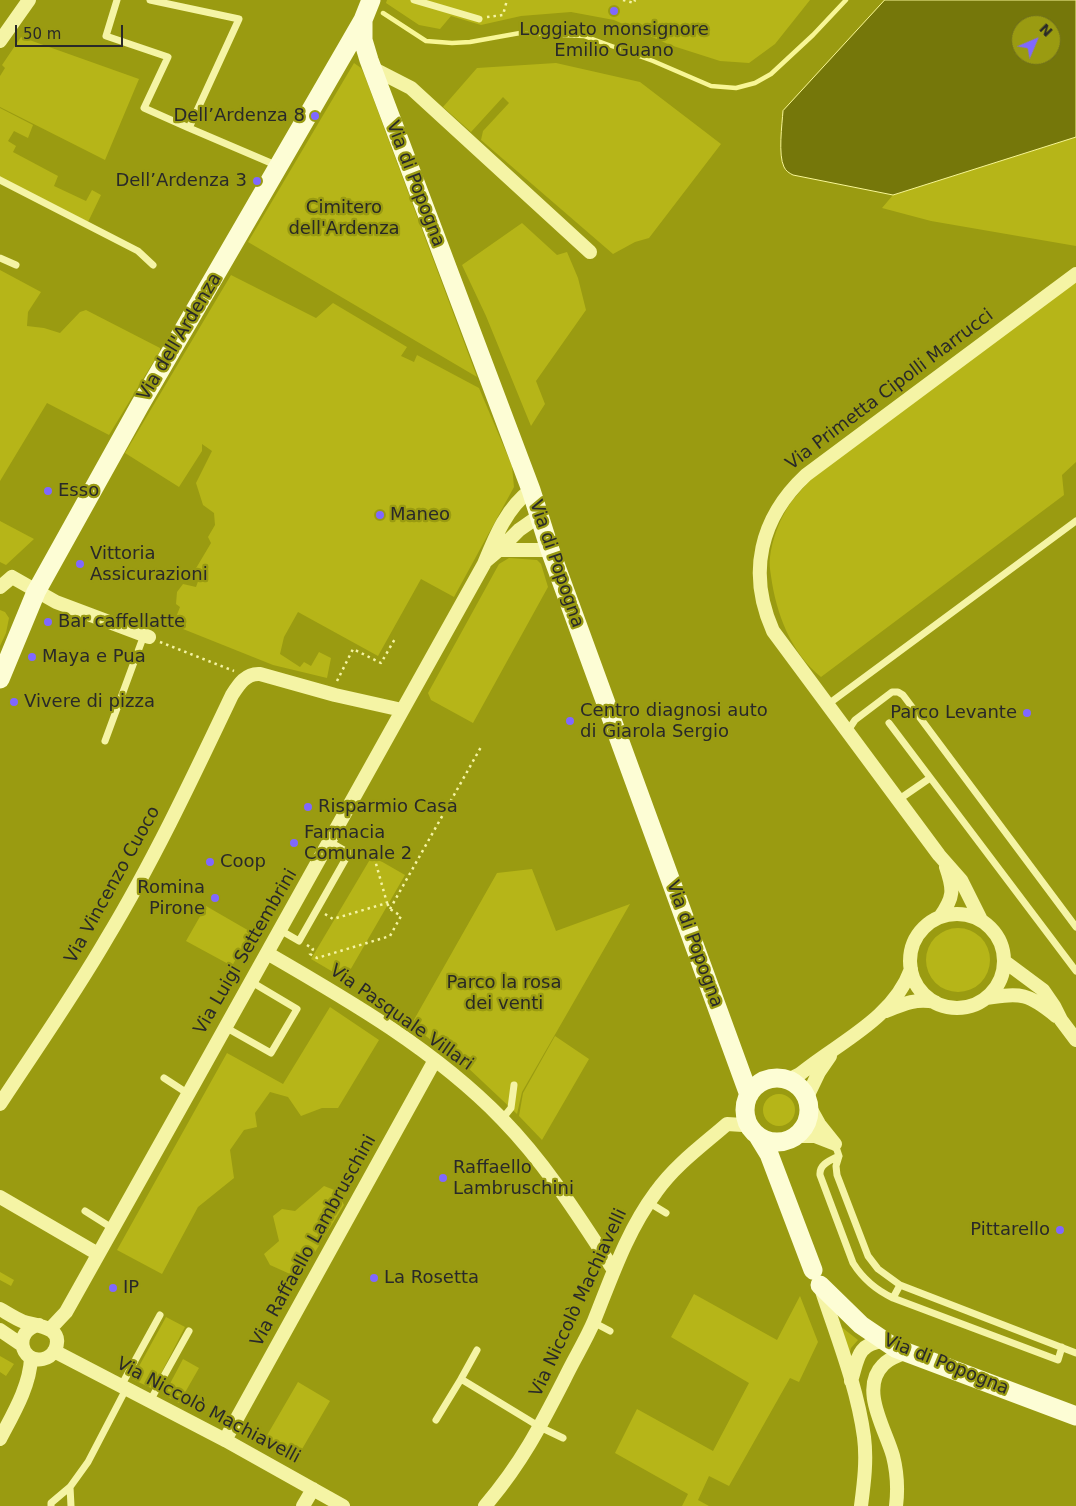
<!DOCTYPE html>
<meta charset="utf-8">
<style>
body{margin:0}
#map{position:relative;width:1076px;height:1506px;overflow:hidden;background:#9a9b11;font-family:"DejaVu Sans",sans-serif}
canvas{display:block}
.north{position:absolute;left:1011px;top:15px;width:50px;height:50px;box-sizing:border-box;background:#9a9b11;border:1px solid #6d6d1b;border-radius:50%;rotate:45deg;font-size:14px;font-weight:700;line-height:20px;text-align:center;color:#292929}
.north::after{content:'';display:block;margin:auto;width:18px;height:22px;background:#8068ff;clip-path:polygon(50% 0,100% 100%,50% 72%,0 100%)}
.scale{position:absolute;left:15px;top:25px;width:108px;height:22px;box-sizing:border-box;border:2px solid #292929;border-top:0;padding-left:6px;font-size:15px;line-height:18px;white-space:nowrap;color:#292929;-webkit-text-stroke:4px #9a9b11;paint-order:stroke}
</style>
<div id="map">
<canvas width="1076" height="1506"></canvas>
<div class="north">N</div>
<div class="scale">50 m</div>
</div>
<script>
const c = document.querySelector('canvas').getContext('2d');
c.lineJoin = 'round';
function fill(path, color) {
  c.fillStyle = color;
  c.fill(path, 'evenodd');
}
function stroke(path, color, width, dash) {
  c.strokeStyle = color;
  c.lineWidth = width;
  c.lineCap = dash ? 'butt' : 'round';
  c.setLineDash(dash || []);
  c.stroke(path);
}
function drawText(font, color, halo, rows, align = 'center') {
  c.font = font + ' "DejaVu Sans",sans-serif';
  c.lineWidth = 4.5;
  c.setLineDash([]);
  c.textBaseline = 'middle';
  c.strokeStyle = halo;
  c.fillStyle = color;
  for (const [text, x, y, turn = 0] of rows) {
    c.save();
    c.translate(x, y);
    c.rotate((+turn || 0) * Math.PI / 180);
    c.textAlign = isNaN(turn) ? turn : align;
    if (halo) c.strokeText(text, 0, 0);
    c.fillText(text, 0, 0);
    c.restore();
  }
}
const green = new Path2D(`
 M387,0H810L775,44L749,63L720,61L670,45L614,20L571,12L521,16L481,25L451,16L440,29L419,25L386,3Z
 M21,37L139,79L105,160L0,107V76L5,68L2,65Z
 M354,63L361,68L364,74L477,377L248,242Z
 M556,63L640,82L721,144L649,238L635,242L613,254L481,140L483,131L509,103L503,97L471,132L443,107L477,68Z
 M0,108L33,125L28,138L14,131L8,141L16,146L13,152L58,176L54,186L86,201L92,190L101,195L88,222L0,177Z
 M1076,137V246L931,221L882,208L893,195Z
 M522,223L557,255L567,252L578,278L586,310L536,381L545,404L531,426L486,316L462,265Z
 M0,270L41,292L28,312L27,326L44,328L60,333L80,312L86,310L160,348V351L109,435L47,403L0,481Z
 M231,275L316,318L333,303L407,347L401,356L414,362L417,355L479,388L512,466L514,487L454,597L421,579L378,656L298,612L284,637L280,654L300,667L304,662L311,666L319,652L331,658L327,678L273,665L173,625L180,607L176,604L177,592L183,584L196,587L201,573L195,570L211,543L208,537L215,525L214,513L203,505L196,483L212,451L202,444V451L179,487L125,453Z
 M1076,282V462L1062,475L1064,495L821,677C791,653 776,613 771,576C770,570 769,563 770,557C772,540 779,521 788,507C794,497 803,489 810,480Z
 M0,521L34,539L6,565L0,562Z
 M509,558L537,560L541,564L548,587L473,723L431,700L428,693L499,564Z
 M0,610L5,612L9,618L6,633L0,646Z
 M372,856L405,875L345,979L311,959Z
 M532,869L556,931L630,904L522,1092L517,1114L466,1066L411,1025L497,873Z
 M206,906L251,932L232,966L186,941Z
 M926 960a32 32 0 1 1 64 0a32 32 0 1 1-64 0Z
 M330,1007L379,1040L338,1108H322L301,1116L288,1097L270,1092L255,1113L257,1127L244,1130L230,1150L234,1178L198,1207L162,1274L117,1250L227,1053L283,1084Z
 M555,1036L589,1059L542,1140L519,1116L523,1093Z
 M763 1110a16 16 0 1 1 32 0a16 16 0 1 1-32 0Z
 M324,1186L337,1191L344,1205L299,1278L270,1265L264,1254L279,1241L273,1216L282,1209L295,1211Z
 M0,1272L14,1280L11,1286L0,1280Z
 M694,1294L777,1340L800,1296L818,1342L799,1382L790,1378L729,1486L709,1476L698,1500L709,1506H682L688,1494L615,1453L637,1409L713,1451L749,1383L671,1337Z
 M166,1317L185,1327L153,1389L132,1379Z
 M835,1322L858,1340L851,1348L848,1359Z
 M0,1356L14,1364L6,1376L0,1372Z
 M183,1359L199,1368L179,1403L164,1395Z
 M298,1382L330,1401L298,1456L266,1437Z`);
const water = new Path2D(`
 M885,0H1076V137L893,195L793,175C789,173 786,171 784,167C778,155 782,125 783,111ZM1021,25H1051V55H1021Z`);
const stream = new Path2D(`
 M383,13L426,41L452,43L470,42L520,33L584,36L653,61L711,86L736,88L755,83L771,74L813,35L846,0`);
const path = new Path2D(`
 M623,0L634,3L635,0
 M487,17L503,15L507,0
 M160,642L234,671
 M337,681L353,649L381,663L396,637
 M390,909L481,747
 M325,914L333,919L387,903L373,853L376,848
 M307,945L313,949L310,954L317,958L390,936L401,916L390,909L387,903`);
const lane = new Path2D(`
 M117,0L106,36L168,57L144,108L189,128
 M150,0L239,19L189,128L278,166
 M414,0L479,19
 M0,180L138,251L153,265
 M0,258L16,265
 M827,705L1076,521
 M889,723L1076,971
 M847,732L855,720L892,692H898L903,695L1076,927
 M105,741L144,635
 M898,800L930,778
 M280,930L299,941L349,853L330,842
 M225,1027L271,1053L297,1009L250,981
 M164,1078L187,1093
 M502,1119L511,1108L514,1085
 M835,1144L839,1156L836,1166L837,1175L868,1256L878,1269L900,1285L1076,1353
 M839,1156C831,1160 819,1164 820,1175L853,1263C863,1279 876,1290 893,1298L1058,1360L1062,1347
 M648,1202L666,1213
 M85,1211L112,1228
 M893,1298L900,1285
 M593,1322L610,1331
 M477,1350L461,1379L540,1427L563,1438
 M121,1386L160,1315
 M150,1401L189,1331
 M436,1420L461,1379
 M70,1487L71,1506
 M51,1506V1503L70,1487L88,1462L126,1389`);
const street = new Path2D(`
 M0,41L29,0
 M372,68L411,88L590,252
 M499,550L519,530L539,516
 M486,561L499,550H550
 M0,587L12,577L56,602L149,637
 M910 961a47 47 0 1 1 94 0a47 47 0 1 1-94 0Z
 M940,917C954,897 954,890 946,867
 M981,920L961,880L939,855L773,631C747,573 760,518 806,475L1076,274
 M267,953C350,1001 435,1050 502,1119C546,1164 579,1217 613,1269
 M1004,961L1043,990L1054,1006L1061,1020L1076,1040
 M986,998C1022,993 1028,993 1056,1016
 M886,1011C903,1004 916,998 935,1002
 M788,1080L800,1074C839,1042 893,1019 911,969
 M807,1097L819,1072L830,1056
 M0,1104C36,1049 74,995 107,938C154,860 193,777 232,695C239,684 246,673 260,674L335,695L402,710
 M809,1106L819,1124L835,1144
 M798,1136H815L833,1143
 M0,1197L98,1254
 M821,1288C837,1337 857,1386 864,1437C867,1460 864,1483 861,1506
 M0,1309C7,1313 16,1319 24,1322C37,1326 65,1327 55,1350C52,1355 48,1358 43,1359C20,1364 13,1330 39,1325
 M50,1329L66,1312C206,1063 345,813 484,564C495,537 507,507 531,490
 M0,1330L22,1345
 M54,1351L225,1440L343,1506
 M851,1381C858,1359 857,1344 883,1341
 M0,1439C13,1414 30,1386 31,1358
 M225,1440L435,1060
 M303,1506L313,1489
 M485,1506C521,1464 540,1427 565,1378C574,1359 586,1340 594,1321C612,1276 627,1231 656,1192C675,1165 703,1145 727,1124L743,1125L750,1127
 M896,1506C898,1490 897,1472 893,1456C886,1430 859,1389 883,1365C889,1358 898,1356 906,1352`);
const secondary = new Path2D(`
 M363,20V40L369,60L531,490L550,550L749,1095
 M0,679L36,592L140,405L348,46L363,20L371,0
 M745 1110a32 32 0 1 1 64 0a32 32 0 1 1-64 0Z
 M758,1136L769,1154L813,1270
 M820,1285L861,1325L895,1348L1076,1416`);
const markers = [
 [614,11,5,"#8068ff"],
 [315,116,5,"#8068ff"],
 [257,181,5,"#8068ff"],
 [48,491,5,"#8068ff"],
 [380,515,5,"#8068ff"],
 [80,564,5,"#8068ff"],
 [48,622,5,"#8068ff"],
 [32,657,5,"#8068ff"],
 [14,702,5,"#8068ff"],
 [1027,713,5,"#8068ff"],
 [570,721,5,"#8068ff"],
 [308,807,5,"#8068ff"],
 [294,843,5,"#8068ff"],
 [210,862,5,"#8068ff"],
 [215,898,5,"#8068ff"],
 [443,1178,5,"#8068ff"],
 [1060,1230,5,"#8068ff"],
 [374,1278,5,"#8068ff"],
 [113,1288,5,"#8068ff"]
];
const poiNames = [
 ["Loggiato monsignore",614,30,"center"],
 ["Emilio Guano",614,51,"center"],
 ["Dell’Ardenza 8",305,116,"right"],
 ["Dell’Ardenza 3",247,181,"right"],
 ["Esso",58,491],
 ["Maneo",390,515],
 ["Vittoria",90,554],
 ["Assicurazioni",90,575],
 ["Bar caffellatte",58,622],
 ["Maya e Pua",42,657],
 ["Vivere di pizza",24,702],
 ["Centro diagnosi auto",580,711],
 ["di Giarola Sergio",580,732],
 ["Parco Levante",1017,713,"right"],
 ["Risparmio Casa",318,807],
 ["Farmacia",304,833],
 ["Comunale 2",304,854],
 ["Coop",220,862],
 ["Romina",205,888,"right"],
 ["Pirone",205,909,"right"],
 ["Raffaello",453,1168],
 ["Lambruschini",453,1189],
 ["Pittarello",1050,1230,"right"],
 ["La Rosetta",384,1278],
 ["IP",123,1288]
];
const streetNames = [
 ["Via di Popogna",415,184,69],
 ["Via dell'Ardenza",180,337,-59],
 ["Via Primetta Cipolli Marrucci",890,390,-37],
 ["Via di Popogna",556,564,71],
 ["Via Vincenzo Cuoco",113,885,-61],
 ["Via di Popogna",694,944,70],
 ["Via Luigi Settembrini",246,952,-60],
 ["Via Pasquale Villari",401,1018,35],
 ["Via Raffaello Lambruschini",314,1241,-61],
 ["Via Niccolò Machiavelli",579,1303,-65],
 ["Via di Popogna",946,1365,22],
 ["Via Niccolò Machiavelli",208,1411,28]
];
const parkNames = [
 ["Cimitero",344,208],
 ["dell'Ardenza",344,229],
 ["Parco la rosa",504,983],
 ["dei venti",504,1004]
];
fill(green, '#b6b518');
fill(water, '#75770a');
stroke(water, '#f8f696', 1);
stroke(stream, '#f8f696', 4.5);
stroke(path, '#f5f4a5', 2.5, [2.5, 4]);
stroke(lane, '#f5f4a5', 7);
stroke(street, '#f5f4a5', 14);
stroke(secondary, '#fdfdd5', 19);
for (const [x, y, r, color] of markers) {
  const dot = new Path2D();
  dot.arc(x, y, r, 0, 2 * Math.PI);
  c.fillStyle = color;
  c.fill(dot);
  stroke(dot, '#9a9b11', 2);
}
drawText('18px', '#292929', '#9a9b11', poiNames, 'left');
drawText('18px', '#292929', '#9a9b11', streetNames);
drawText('18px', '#292924', '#9a9b11', parkNames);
</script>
